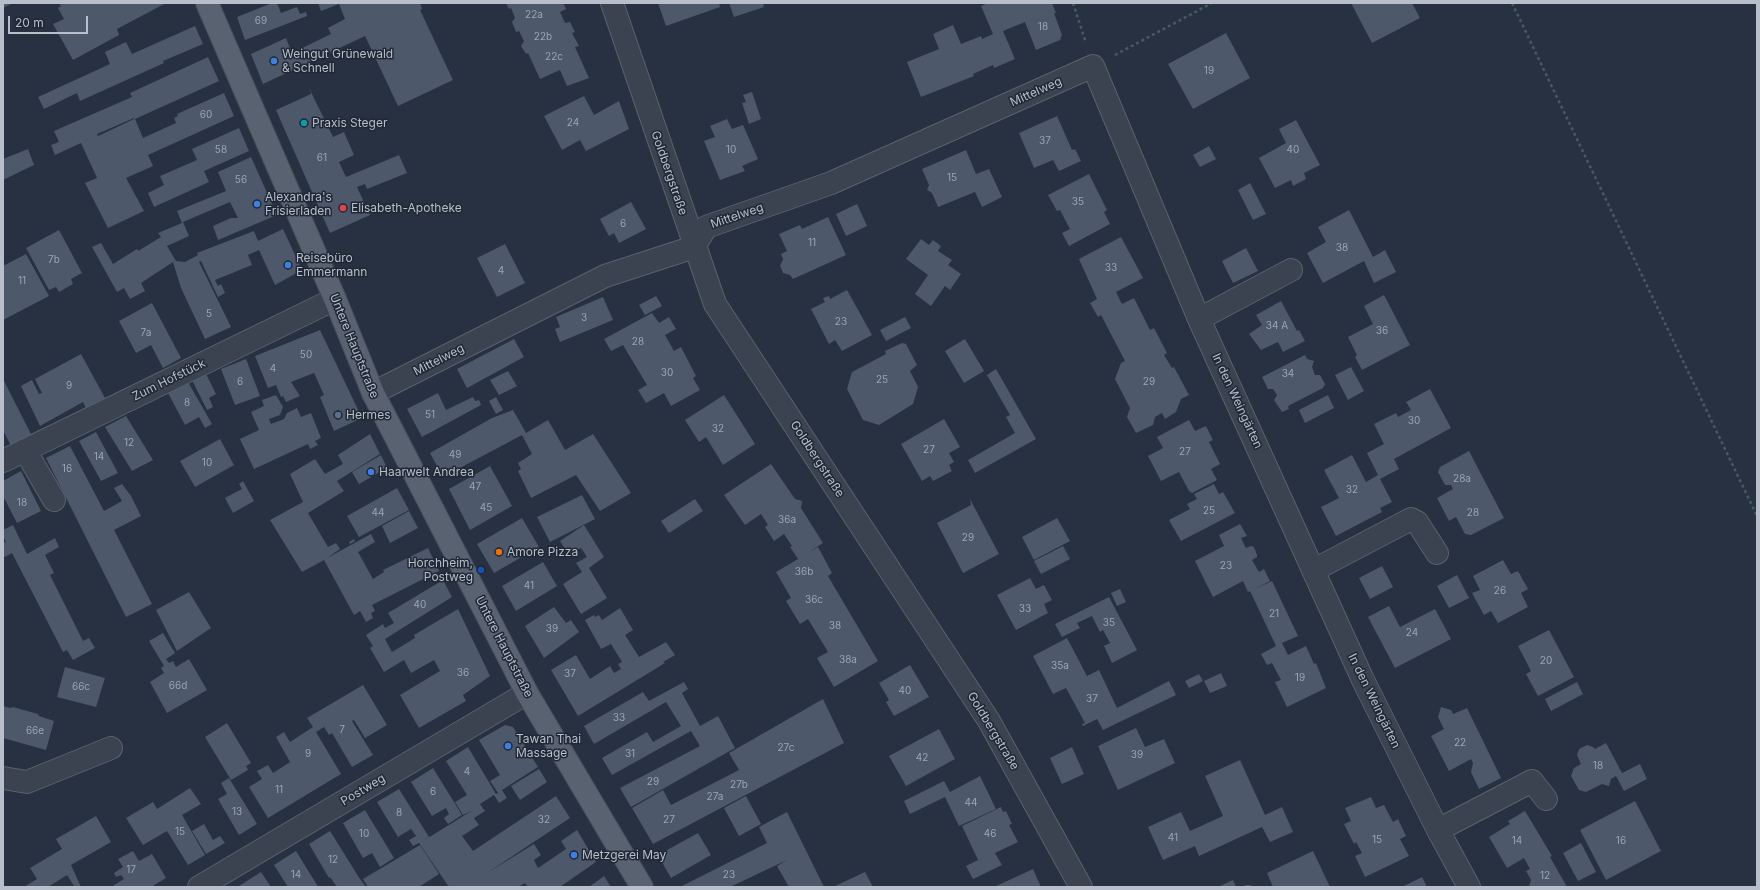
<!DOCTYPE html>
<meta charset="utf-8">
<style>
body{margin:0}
#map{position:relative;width:1760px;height:890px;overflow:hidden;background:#273141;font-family:Inter,sans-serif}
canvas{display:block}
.frame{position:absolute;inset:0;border:4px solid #b8bfcb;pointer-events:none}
.scale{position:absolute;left:8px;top:16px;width:80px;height:18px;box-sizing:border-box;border:2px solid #b8bfcb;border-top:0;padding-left:5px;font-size:12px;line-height:14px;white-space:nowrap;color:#b8bfcb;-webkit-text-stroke:3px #202836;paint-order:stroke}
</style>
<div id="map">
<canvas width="1760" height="890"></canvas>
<div class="frame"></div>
<div class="scale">20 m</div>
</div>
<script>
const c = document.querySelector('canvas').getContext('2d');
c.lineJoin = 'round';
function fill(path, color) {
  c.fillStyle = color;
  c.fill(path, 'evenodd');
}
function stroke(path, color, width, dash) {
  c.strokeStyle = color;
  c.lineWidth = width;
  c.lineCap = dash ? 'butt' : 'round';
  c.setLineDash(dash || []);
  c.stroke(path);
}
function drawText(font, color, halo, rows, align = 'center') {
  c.font = font + ' Inter,sans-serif';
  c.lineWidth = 3;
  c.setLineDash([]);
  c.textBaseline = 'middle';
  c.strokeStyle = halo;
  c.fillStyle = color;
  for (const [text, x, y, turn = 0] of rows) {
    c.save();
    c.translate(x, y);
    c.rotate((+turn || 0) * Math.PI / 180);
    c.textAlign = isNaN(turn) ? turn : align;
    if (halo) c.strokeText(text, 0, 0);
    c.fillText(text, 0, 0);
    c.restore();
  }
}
const building = new Path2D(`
 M3,3H13L3,8Z
 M59,3H166L117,29L119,35L73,60L53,24L64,19L58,8L61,6Z
 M272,3H277L281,13L297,7L300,14L306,12L307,16L245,40L237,17Z
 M318,3H420L422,9L420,10L453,80L398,106L365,36L263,84L251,54L286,38L292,53L331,34L328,28L345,19L339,4L321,11Z
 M506,3H563L566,9L560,12L565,23L570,22L575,32L572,33L579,46L575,47L589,78L567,86L560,70L540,79L528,53L526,54L521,46L524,41L519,31L516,32L512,22L515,18L511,8L509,9Z
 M658,3H719L720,7L666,26Z
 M729,3H763L764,7L734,17Z
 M988,3H1052L1056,13H1054L1062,35L1060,40L1036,50L1025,22L1003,31L1015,59L994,68L993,65L973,74L974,76L921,97L907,62L939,49L933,34L953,25L961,44L981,36L982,39L993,34L981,6Z
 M1351,3H1412L1420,18L1372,43Z
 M195,26L203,44L163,61L164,63L80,101L77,93L44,109L38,97L110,64L105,52L126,42L132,54Z
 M1226,33L1250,78L1193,109L1168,64Z
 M208,57L219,81L135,119L143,138L176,123L174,118L178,116L177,114L224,93L234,116L148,155L153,166L126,178L144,211L108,228L85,183L97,178L81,143L55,155L51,145L59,142L54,131L132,97L130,93ZM134,118V119L98,136L97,134Z
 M309,88L333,137L344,132L354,155L339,162L346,177L399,155L407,173L367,189L365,184L357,187L370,215L330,233L276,110L311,94Z
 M752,92L761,119L749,124L742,103L746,102L743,95Z
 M584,96L594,115L619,101L629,129L586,151L580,140L562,150L544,116Z
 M1057,116L1072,150L1075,149L1081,161L1059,171L1053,160L1034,168L1019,133Z
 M727,119L732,129L743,125L758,159L742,166L745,171L720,180L704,141L715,137L710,126Z
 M1296,120L1320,165L1304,173L1306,179L1293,186L1291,180L1275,188L1259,158L1286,143L1279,129Z
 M239,128L249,151L204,171L209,182L154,207L148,193L164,185L160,176L197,160L192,149Z
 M1209,146L1216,159L1200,167L1193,155Z
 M28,149L34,165L3,180V159Z
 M966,150L976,174L989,169L1002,197L982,207L975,192L938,207L932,193L927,190L929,185L922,169Z
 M251,157L277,215L218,240L213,226L231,218H238L230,202L183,222L189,236L167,246L176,261L185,262L198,255L197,253L254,231L258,241L283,229L302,270L275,285L259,250L248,255L252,265L215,280L218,286L221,284L225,293L218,297L201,261L199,262L231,327L205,339L181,288L173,262L141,283L145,291L130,299L124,288L117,292L92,247L101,243L113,264L137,249L138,251L161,237L158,233L182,223L177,211L226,191L218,172Z
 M1089,174L1107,210L1104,212L1110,224L1069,246L1062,233L1070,229L1060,210L1057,211L1048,195Z
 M1250,183L1266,214L1253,220L1238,190Z
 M631,202L646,229L619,243L614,233L609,236L600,219Z
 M857,204L867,226L846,236L836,214Z
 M1349,210L1373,257L1385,250L1396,272L1374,283L1364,261L1323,283L1307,253L1326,242L1318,227Z
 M828,217L846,255L793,279L790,275L783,273L780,266L783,259L781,254L787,251L779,234L800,225L802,229Z
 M59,230L82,273L71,279L73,284L59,292L56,287L49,290L26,248Z
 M1121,237L1143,278L1116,292L1122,304L1134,298L1150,330L1154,328L1167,353L1164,355L1172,368L1174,367L1189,395L1181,399L1176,412L1165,419L1162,413L1155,417L1153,425L1136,433L1127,417L1130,408L1115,379L1121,363L1125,361L1101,315L1098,317L1090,303L1097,299L1079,259Z
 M921,239L929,245L933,240L941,246L938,251L952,260L948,265L961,274L950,290L945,286L931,306L915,294L928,275L906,259Z
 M505,244L525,283L497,297L477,258Z
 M1246,248L1258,271L1233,283L1222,261Z
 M26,254L49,296L3,320V266Z
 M847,290L872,335L842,351L835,340L829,344L811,309L825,302L823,298L829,296L830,299Z
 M1384,295L1410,345L1362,370L1355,357L1357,355L1348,337L1373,324L1364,306Z
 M656,296L662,306L645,315L639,305Z
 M603,297L613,320L560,342L555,329L560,327L556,317Z
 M1281,301L1297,331L1299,330L1305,341L1283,352L1278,342L1261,350L1249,334L1262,325L1256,315Z
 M152,303L181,358L163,368L151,345L136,353L119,321Z
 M652,313L659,323L669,317L676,329L665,335L674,351L681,347L696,376L693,378L700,390L671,406L664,393L646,403L638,390L647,385L623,345L611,351L604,339Z
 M905,317L911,328L886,341L880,330Z
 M320,330L362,418L334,431L320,397L324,395L314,373L291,382L300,396L286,402L283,396L281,397L276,385L268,388L255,356Z
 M514,339L524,357L467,388L457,369Z
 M965,339L984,371L964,383L945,351Z
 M902,343L906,344L917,365L910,371L918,387L913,404L879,425L863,420L847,389L852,372L886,354L885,351Z
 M81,354L105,398L86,408L83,402L40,426L21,386L32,380L39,394L42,393L35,379Z
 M1305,355L1307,359L1314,361L1312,367L1315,375H1320L1325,384L1323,388L1288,406L1289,409L1282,412L1274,400L1277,395L1273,389H1268L1262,377Z
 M246,359L260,396L235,405L221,369Z
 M1351,367L1364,391L1348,400L1335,375Z
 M996,369L1036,439L975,473L968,460L1015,433L1006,417L1010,415L987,375Z
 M508,371L517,386L499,395L490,380Z
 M206,374L216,394L209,398L213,407L207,410L192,380Z
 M3,379L32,436L11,446L3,430Z
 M188,382L212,424L205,428L199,417L185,425L168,393Z
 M1430,389L1451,428L1394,459L1399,469L1380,479L1392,502L1380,508L1382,512L1336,536L1321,507L1339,498L1324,470L1352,455L1366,482L1378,475L1367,453L1384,444L1374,424L1396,413L1398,417L1411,410L1406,402Z
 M438,393L446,410L473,397L475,401L479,400L481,405L422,437L407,409Z
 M276,395L283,407L280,415L269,419L271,424L284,419L287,413L297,408L301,417L311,413L321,438L315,441L318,445L310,449L308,444L254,469L240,439L259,430L251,412L264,406L262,400Z
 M724,395L755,444L723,465L706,437L699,442L685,420Z
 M1328,395L1334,408L1305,423L1299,410Z
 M496,397L503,410L496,414L489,401Z
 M513,410L526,433L548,420L565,450L593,434L631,493L600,511L576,475L531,498L518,471L521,469L518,463L532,454L522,435L443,477L430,453L492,418Z
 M126,416L153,460L132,471L105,427Z
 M944,419L960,447L949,453L954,462L949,465L952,471L933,481L930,476L922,481L901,444Z
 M1189,420L1195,431L1206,426L1213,440L1209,442L1220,464L1211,469L1217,480L1192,493L1189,491L1179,472L1161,481L1148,456L1163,448L1157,437Z
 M96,432L118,473L101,481L79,441Z
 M370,434L380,454L337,481L344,491L308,513L328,547L336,543L340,549L327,558L371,534L375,542L358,552L373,579L384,572L383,570L428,548L439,571L372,605L375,611L371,613L373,618L366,622L360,611L354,615L324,560L302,572L270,520L303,502L290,474L315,459L325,474L343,464L338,455Z
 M220,439L234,465L195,487L180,461Z
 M70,446L104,511L122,501L114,488L122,484L131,496L141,516L114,530L152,604L126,617L46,458Z
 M1469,451L1504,518L1471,535L1465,534L1456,517L1449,521L1437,498L1453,489L1451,485H1445L1438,472L1440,467Z
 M381,455L387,468L359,484L352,472Z
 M771,464L795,499L802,501L801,508L823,543L809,552L818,547L832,573L828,576L878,661L834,687L817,658L828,652L808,619L800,624L786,601L791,598L776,572L798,559L790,547L792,546L784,534L774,541L765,527L768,525L761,514L745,525L724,495Z
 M490,466L512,506L470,530L449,489Z
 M21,471L41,511L17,523L3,496V481Z
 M243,481L254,501L233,513L225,498L242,489L239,484Z
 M1214,484L1219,494L1223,492L1235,513L1181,541L1169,520L1190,509L1187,504L1197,499L1194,494Z
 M397,488L409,510L359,537L347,516Z
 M582,495L595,519L550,542L537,517Z
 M695,499L703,511L669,533L661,521Z
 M970,499L999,554L963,573L937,523L971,505Z
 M409,511L418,528L390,543L382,526Z
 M522,518L539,547L494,573L477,544Z
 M1057,518L1070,541L1034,560L1022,537Z
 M1240,524L1247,536L1241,538L1246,548L1251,546L1254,547L1257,555V557L1252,560L1259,572L1264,569L1270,581L1255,589L1272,581L1298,636L1282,643L1288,655L1306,646L1314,664L1316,663L1326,688L1287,707L1275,682L1281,680L1272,663L1267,665L1261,654L1276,646L1250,591L1248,592L1243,581L1213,597L1195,561L1224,546L1219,535Z
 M13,525L27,554L55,538L59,547L45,555L54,573L50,575L83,641L89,638L95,648L73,660L67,650L63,652L12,553L3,558V543L6,542L3,536V530Z
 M584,525L604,557L589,568L607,598L581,614L563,584L582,572L576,563L587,557L581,548L569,555L560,541Z
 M354,539L355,541L350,544L349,542Z
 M1063,546L1070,559L1041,574L1034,561Z
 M1503,560L1511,574L1518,571L1528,589L1521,593L1528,607L1498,623L1491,611L1484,615L1472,593L1480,590L1473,576Z
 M543,562L557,586L516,611L502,586Z
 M1382,566L1393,587L1370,599L1359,578Z
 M1457,575L1469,598L1449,608L1437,586Z
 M1030,578L1036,589L1044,585L1052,600L1044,604L1048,613L1016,630L997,595Z
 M443,580L452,597L385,639L392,652L415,638L414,635L458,609L490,676L463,695L466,701L419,728L400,695L440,671L434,660L411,673L404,660L384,672L370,648L373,646L366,635L383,624L385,628L394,623L388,613Z
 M1120,589L1126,602L1117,606L1111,593Z
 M189,592L211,628L177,651L156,610Z
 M1109,597L1137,650L1112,663L1104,646L1110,643L1103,630L1100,632L1092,616L1077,623L1080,628L1062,637L1055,624Z
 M1389,606L1400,627L1435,609L1451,639L1395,668L1368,617Z
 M554,607L566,623L571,620L579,632L544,658L525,626Z
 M620,608L633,630L625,635L639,657L666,642L675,655L663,662L665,663L578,716L551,670L576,655L590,679L610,666L614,673L621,669L618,664L622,662L611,644L601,649L585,620L594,615L595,617L599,615L602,620Z
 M1549,630L1574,677L1538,696L1526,674L1531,671L1518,646Z
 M163,633L175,653L166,659L169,663L173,661L176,667L189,659L207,690L167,713L150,682L164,673L161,668L164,666L149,641Z
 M1067,638L1087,676L1099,670L1117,708L1169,681L1176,695L1103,730L1097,719L1083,726L1082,724L1085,723L1066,688L1053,694L1033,656Z
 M910,665L929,697L894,716L886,702L889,700L879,683Z
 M65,667L105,678L96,707L57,697Z
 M1221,673L1227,686L1210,693L1204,681Z
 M1199,674L1203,681L1189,688L1185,681Z
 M684,682L688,689L682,693L700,726L718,716L735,748L631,807L620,788L700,746L691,731L612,775L602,758L647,732L653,742L681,726L666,702L594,744L584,726L643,692L649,701Z
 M1577,682L1583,694L1551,711L1545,699Z
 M363,685L387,725L365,738L354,720L352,721L373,755L352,767L332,733L329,735L324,727L316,732L341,774L268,818L249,787L262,779L257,771L268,765L273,773L290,762L276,737L284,732L290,742L313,727L307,718Z
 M823,699L844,743L653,844L632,808L663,790L671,805L739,770L729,753Z
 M3,706L10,708L13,707L38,714L39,716L54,721L46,750L3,738Z
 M1441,707L1451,710L1453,714L1467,708L1501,778L1479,789L1471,772L1473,763L1471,759L1449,771L1431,736L1444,729L1438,717Z
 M227,723L251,763L246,766L248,770L231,780L205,737Z
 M505,725L513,727L538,767L502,790L507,798L499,803L494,795L480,804L485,811L474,818L479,825L462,836L473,851L556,796L570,818L487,873L534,844L541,855L534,860L538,868L566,849L561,841L577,830L596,862L560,887H528L525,883L518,887H449L419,843L413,846L409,840L416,836L411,829L398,837L377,802L399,789L429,837L423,841L473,810L463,815L455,802L467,795L446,761L468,747L496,794L498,793L490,781L500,775L479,740Z
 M1136,728L1145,747L1164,739L1175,763L1118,790L1098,746Z
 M939,729L955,759L906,786L889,756Z
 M1606,743L1622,773L1640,764L1647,779L1624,791L1616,776L1611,779L1609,786L1602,784L1586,792L1579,790L1571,776L1574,768L1581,764L1577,755L1579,749L1587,745L1593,747L1595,749Z
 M1072,747L1084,774L1062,784L1050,758Z
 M1240,760L1265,815L1282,807L1293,832L1270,842L1262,827L1199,856L1195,846L1163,860L1148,827L1181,812L1190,831L1223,816L1205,776Z
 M433,768L462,815L448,824L444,818L449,814L446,808L432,816L411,782Z
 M539,769L547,782L520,800L511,786Z
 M980,776L996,809L959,826L945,797L910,814L904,801L944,781L950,792Z
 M229,778L257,824L239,835L218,799L227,794L221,783Z
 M190,788L201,804L182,815L205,855L188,865L167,831L143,845L126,818L153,802L157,809Z
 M746,796L761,824L739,836L724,808Z
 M1371,797L1376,808L1384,805L1393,822L1398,819L1406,836L1400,839L1409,856L1365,877L1355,856L1362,853L1356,842L1354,844L1344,824L1351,821L1345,808Z
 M1635,801L1661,851L1606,880L1580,830Z
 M1001,807L1003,812L1006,811L1012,824L1009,825L1018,842L995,853L1002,865L973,879L966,866L978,860L962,826Z
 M365,810L394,858L380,867L372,853L363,858L343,823Z
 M1525,811L1552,856L1550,857L1567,887H1529L1531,880L1526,871L1530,869L1524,858L1507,868L1489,837L1510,824L1508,821Z
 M787,812L824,887H789L777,866L787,860L730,887H680L767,843L759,827Z
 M96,816L111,842L71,865L81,887H72L74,886L67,875L48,887H24L37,879L30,868L62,849L56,839Z
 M204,824L213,840L220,836L225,843L206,854L192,831Z
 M330,831L360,879L366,887H337L330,877L329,878L309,844Z
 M698,833L711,855L671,878L658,855Z
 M1581,843L1596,872L1578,881L1563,853Z
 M420,845L439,874L419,887H368L363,879Z
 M133,851L139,861L152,854L166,878L151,887H111L124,879L121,875L116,877L114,873L123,867L118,859Z
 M296,851L317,885L318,887H288L274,865Z
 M1313,851L1330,887H1273L1267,873Z
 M1033,869L1041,887H994Z
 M261,872L271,887H239V886Z
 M865,872L873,887H833Z
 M604,876L611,887H589Z
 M1422,877L1427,887H1402Z
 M1233,880L1236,887H1218Z
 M1246,885H1250L1254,887H1241Z`);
const path = new Path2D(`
 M1073,3L1086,43
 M1512,3L1757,516
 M1115,55L1212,3`);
const minor = new Path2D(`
 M612,3L715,304L989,721L1081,887
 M1199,319L1291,270
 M373,393L605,276L694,247L706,227L831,183L1093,66L1199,319L1363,680L1438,830L1469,887
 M25,450L54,500
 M3,461L335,299
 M1314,570L1411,519L1417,522L1437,553
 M3,778L27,782L111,748
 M1438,830L1532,781L1546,799
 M199,887L527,693`);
const major = new Path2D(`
 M207,3L335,299L373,393L527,693L642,887`);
const markers = [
 [274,61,4,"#3f7fe0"],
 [304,123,4,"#0f9aa8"],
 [257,204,4,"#3f7fe0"],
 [343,208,4,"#e0444e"],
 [288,265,4,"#3f7fe0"],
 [338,415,4,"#5c6f8a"],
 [371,472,4,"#3f7fe0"],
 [499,552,4,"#e8710a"],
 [481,570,4,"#1a4fb4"],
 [508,746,4,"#3f7fe0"],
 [574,855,4,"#3f7fe0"]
];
const numberNames = [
 ["22a",534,15],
 ["69",261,21],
 ["18",1043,27],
 ["22b",543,37],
 ["22c",554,57],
 ["19",1209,71],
 ["60",206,115],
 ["24",573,123],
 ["37",1045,141],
 ["58",221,150],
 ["10",731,150],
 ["40",1293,150],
 ["61",322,158],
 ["15",952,178],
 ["56",241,180],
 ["35",1078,202],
 ["6",623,224],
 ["11",812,243],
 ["38",1342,248],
 ["7b",54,260],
 ["33",1111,268],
 ["4",501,271],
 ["11",22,281],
 ["5",209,314],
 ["3",584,318],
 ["23",841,322],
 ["34 A",1277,326],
 ["36",1382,331],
 ["7a",146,333],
 ["28",638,342],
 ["50",306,355],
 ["4",273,369],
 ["30",667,373],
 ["34",1288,374],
 ["25",882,380],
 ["6",240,382],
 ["29",1149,382],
 ["9",69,386],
 ["8",187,403],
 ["51",430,415],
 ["30",1414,421],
 ["32",718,429],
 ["12",129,443],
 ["27",929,450],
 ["27",1185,452],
 ["49",455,455],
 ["14",99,457],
 ["10",207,463],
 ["16",67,469],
 ["28a",1462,479],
 ["47",475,487],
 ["32",1352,490],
 ["18",22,503],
 ["45",486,508],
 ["25",1209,511],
 ["44",378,513],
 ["28",1473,513],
 ["36a",787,520],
 ["29",968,538],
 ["23",1226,566],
 ["36b",804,572],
 ["41",529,586],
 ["26",1500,591],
 ["36c",814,600],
 ["40",420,605],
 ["33",1025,609],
 ["21",1274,614],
 ["35",1109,623],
 ["38",835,626],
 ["39",552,629],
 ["24",1412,633],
 ["38a",848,660],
 ["20",1546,661],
 ["35a",1060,666],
 ["36",463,673],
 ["37",570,674],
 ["19",1300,678],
 ["66d",178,686],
 ["66c",81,687],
 ["40",905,691],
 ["37",1092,699],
 ["33",619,718],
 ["7",342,730],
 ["66e",35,731],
 ["22",1460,743],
 ["27c",786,748],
 ["9",308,754],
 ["31",630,754],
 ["39",1137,755],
 ["42",922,758],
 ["18",1598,766],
 ["4",467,772],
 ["29",653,782],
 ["27b",739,785],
 ["11",279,790],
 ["6",433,792],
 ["27a",715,797],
 ["44",971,803],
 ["13",237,812],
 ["8",399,813],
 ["32",544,820],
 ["27",669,820],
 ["15",180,832],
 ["10",364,834],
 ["46",990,834],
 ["41",1173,838],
 ["15",1377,840],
 ["14",1517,841],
 ["16",1621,841],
 ["12",333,860],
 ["17",131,870],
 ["14",296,875],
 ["23",729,875],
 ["12",1545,876]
];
const poiNames = [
 ["Weingut Grünewald",282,54],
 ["& Schnell",282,68],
 ["Praxis Steger",312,123],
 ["Alexandra's",265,197],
 ["Frisierladen",265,211],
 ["Elisabeth-Apotheke",351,208],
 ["Reisebüro",296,258],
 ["Emmermann",296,272],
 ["Hermes",346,415],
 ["Haarwelt Andrea",379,472],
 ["Amore Pizza",507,552],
 ["Horchheim,",473,563,"right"],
 ["Postweg",473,577,"right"],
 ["Tawan Thai",516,739],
 ["Massage",516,753],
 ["Metzgerei May",582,855]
];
const streetNames = [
 ["Mittelweg",1036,92,-24],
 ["Goldbergstraße",669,173,71],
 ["Mittelweg",737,216,-19],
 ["Untere Hauptstraße",354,346,68],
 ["Mittelweg",439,360,-27],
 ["Zum Hofstück",169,380,-26],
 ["In den Weingärten",1237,401,65],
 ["Goldbergstraße",817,459,57],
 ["Untere Hauptstraße",504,647,63],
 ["In den Weingärten",1374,701,64],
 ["Goldbergstraße",993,731,59],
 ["Postweg",363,790,-31]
];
fill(building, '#4d586a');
stroke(minor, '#59616e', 24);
stroke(major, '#454c5a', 24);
stroke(path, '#475b5f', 2.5, [3, 3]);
stroke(minor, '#3b4351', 22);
stroke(major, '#596271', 22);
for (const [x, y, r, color] of markers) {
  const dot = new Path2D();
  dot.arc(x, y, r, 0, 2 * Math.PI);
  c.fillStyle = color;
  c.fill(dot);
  stroke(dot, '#202836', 1.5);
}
drawText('10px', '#9da5b3', null, numberNames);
drawText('12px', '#b8bfcb', '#202836', poiNames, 'left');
drawText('12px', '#b8bfcb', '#202836', streetNames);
</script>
